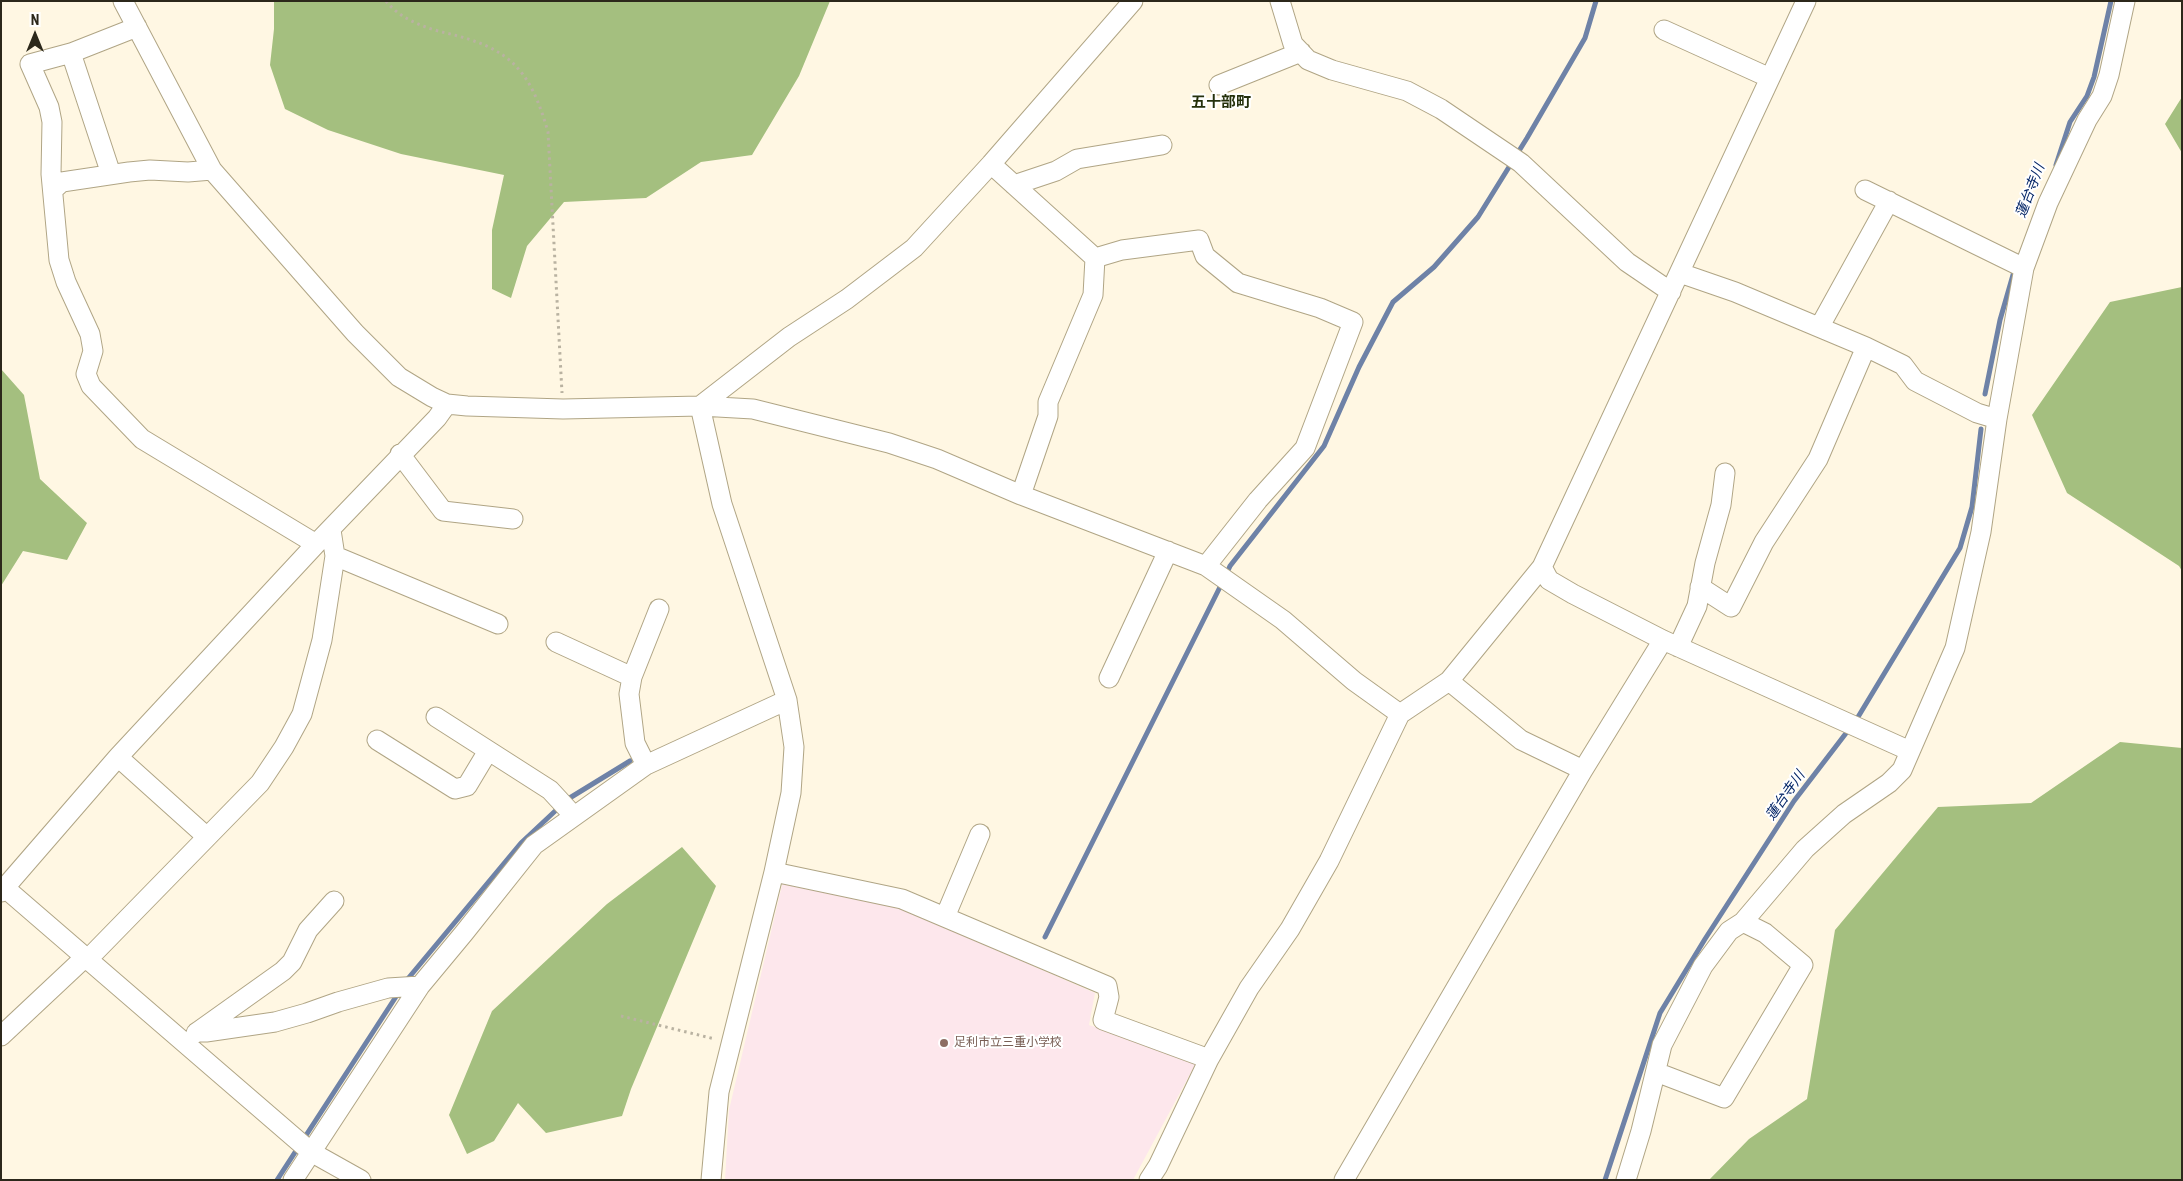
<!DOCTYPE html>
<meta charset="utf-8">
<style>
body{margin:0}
#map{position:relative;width:2183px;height:1181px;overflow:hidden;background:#fff7e3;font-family:"Roboto Condensed",sans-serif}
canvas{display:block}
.frame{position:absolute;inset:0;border:2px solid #2c281b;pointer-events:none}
.north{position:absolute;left:10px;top:10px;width:50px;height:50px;-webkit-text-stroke:4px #fff;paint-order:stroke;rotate:0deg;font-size:14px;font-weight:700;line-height:20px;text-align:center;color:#2c281b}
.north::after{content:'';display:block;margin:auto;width:18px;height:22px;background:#2c281b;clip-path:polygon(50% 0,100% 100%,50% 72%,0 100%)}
</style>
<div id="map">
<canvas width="2183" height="1181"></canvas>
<div class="frame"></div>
<div class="north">N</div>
</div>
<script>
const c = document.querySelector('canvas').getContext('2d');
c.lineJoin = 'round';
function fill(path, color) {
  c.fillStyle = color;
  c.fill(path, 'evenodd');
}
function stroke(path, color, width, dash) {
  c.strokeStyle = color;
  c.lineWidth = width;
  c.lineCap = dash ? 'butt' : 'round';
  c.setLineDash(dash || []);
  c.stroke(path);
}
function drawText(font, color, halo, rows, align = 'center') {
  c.font = font + ' "Roboto Condensed","Noto Sans JP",sans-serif';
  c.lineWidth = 4;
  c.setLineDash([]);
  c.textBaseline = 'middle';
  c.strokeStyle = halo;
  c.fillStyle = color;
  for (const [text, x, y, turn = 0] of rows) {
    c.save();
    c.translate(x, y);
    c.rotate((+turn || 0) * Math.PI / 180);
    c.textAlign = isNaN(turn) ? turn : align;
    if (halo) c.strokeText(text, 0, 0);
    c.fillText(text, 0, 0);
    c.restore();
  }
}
const education = new Path2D(`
 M783,881L896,906L1095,993L1089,1025L1197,1061L1133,1180H725L729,1110Z`);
const forest = new Path2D(`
 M274,1H830L799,76L752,155L701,162L646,198L564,202L527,246L511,298L492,289V230L504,175L401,154L328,130L285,109L270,65L274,29Z
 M2182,97V153L2165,124Z
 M2182,287V571L2179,566L2067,493L2032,415L2110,302Z
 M1,369L24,395L40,479L87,523L67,560L23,551L1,586Z
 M2120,742L2182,748V1180H1709L1749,1139L1807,1099L1835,930L1938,807L2031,803Z
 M682,847L716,886L631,1089L622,1116L546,1133L518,1103L494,1141L467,1154L449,1115L492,1011L607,904Z`);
const stream = new Path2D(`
 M2056,165L2070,122L2087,96L2094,77L2111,1
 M1985,394L2000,320L2015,268
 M1226,575L1230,566L1324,446L1359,367L1393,302L1434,267L1478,217L1527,138L1585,38L1596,1
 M1855,722L1960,548L1972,507L1981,429
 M1045,937L1222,583
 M406,981L521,843L568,799L630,761
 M277,1180L399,992
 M1605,1180L1660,1013L1705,939L1794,801L1850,728`);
const path = new Path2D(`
 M386,1C400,19 425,28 446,33C510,48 530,69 548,132L562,393
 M621,1016L715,1039`);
const minor = new Path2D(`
 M123,1L212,170L355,333L399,377L432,397L447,404L467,406L563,409L700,406L753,409L889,443L937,459L1021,495L1206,566L1283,620L1354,681L1400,714
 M1280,1L1293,44L1308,60L1332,70L1407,91L1441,109L1521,163L1627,262L1671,292
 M137,27L71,53L30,64L49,107L52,122L51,174L59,260L66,282L90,334L93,351L86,374L91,386L142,439L316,544
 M1664,30L1770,78
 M71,53L111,174
 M1219,85L1301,52
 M991,164L1095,258
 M1014,185L1056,171L1077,159L1162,145
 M53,190L62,182L129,172L150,170L188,172L212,170
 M1865,190L2024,268
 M1095,258L1122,250L1199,240L1205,256L1238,283L1320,308L1353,322L1305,448L1258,500L1206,566
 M1680,273L1735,292L1866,347L1903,365L1915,381L1977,413L1997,419
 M1820,326L1889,201
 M700,406L722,504L787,700L794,747L791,793L774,872L719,1092L711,1180
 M700,406L789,337L847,299L914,248L991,164L1133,1
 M400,454L443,511L513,519
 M1021,495L1048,416V402L1093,295L1095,258
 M335,556L498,624
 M1542,567L1549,580L1573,594L1663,640L1910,751
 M1700,587L1731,607L1764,542L1818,459L1866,347
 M556,642L632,677
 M1678,647L1697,606L1705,563L1721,505L1725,473
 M1109,678L1168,551
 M1449,681L1521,740L1583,770
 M436,717L550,790L574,816
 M377,740L455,789L467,786L488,751
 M118,757L207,837
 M646,765L635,743L629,694L632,677L659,609
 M774,872L902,899L1107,986L1109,997L1103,1020L1209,1059
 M5,888L311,1152L361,1180
 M1,892L118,757L316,544L437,418L447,404
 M945,917L980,834
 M197,1032H206L275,1022L307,1013L338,1002L388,988L420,986
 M196,1033L283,971L292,962L308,930L334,901
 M1,1036L80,962L88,959L260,783L284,747L302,714L322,640L335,556L331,530
 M1656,1072L1724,1098L1803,965L1765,933L1743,922
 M293,1180L420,986L464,933L534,845L646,765L787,700
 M1149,1180L1158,1166L1209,1059L1249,988L1290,929L1329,861L1400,714L1449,681L1542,567L1806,1
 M1344,1180L1583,770L1663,640
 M1626,1180L1641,1131L1662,1045L1703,966L1729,931L1743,922L1805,849L1844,814L1889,783L1902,770L1955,648L1981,532L1997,419L2024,268L2048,203L2087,120L2102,96L2109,75L2125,1`);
const markers = [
 [944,1043,5,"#8d6e63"]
];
const educationNames = [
 ["足利市立三重小学校",954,1043]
];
const waterNames = [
 ["蓮台寺川",2031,191,-69],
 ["蓮台寺川",1786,796,-55]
];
const quarterNames = [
 ["五十部町",1221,103]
];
fill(education, '#fde7ec');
fill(forest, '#a4bf7f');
stroke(stream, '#6e82a7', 5);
stroke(minor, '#b0a585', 21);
stroke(path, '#b9b2a1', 3, [2.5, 4]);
stroke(minor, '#fff', 19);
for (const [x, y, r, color] of markers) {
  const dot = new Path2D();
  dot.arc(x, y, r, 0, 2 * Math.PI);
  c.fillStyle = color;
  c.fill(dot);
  stroke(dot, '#fff', 2);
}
drawText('12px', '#785e54', '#fff', educationNames, 'left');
drawText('italic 14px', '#062768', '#fff', waterNames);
drawText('bold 15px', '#25310c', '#fff', quarterNames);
</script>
